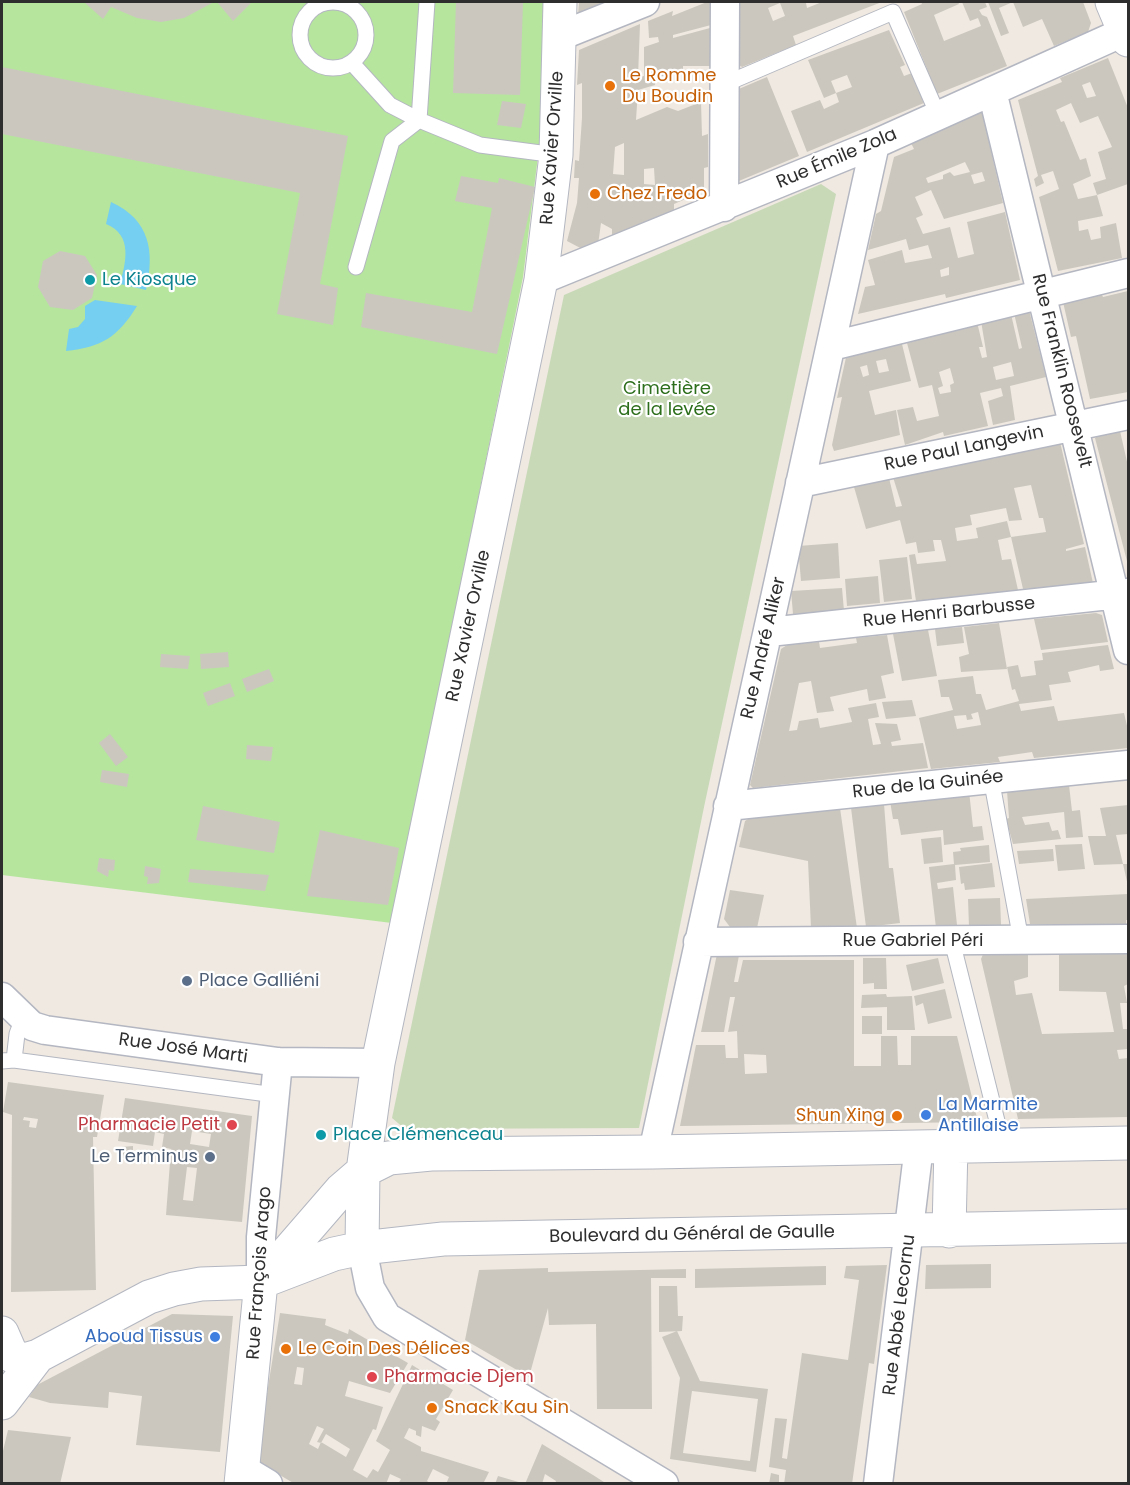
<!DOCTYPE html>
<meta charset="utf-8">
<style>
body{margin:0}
#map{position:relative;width:1130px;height:1485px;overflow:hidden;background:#efe9e1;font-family:Poppins,sans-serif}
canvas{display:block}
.frame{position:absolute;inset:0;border:3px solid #2e2e2e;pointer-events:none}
</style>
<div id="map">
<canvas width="1130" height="1485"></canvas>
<div class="frame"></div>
</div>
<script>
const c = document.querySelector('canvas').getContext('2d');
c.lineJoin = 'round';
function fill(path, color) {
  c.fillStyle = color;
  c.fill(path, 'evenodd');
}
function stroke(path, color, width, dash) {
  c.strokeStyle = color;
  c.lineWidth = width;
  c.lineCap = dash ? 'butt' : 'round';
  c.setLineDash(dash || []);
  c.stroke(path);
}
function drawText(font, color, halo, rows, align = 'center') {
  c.font = font + ' Poppins,sans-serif';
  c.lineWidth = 4.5;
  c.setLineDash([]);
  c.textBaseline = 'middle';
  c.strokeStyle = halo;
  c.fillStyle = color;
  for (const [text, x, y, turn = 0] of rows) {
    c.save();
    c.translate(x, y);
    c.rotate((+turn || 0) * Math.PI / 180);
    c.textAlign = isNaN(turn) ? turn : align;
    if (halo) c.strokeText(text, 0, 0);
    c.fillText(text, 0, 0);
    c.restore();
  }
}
const green = new Path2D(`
 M2,2H545L540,140L523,277L392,923L2,875Z`);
const cemetery = new Path2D(`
 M821,184L836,194L704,807L639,1128L405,1129L392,1118L564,295Z`);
const water = new Path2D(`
 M111,202C150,220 155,251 146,290L120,284C126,262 133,235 106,224Z
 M95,300L137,306C118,337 102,347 66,351L69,329L78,327L85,319V306Z`);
const building = new Path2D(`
 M84,2H214L184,18L161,22L137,18L111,7L103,19Z
 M217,2H252L233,21Z
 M456,2H523L520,95L453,93Z
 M579,2H628L578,15Z
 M707,2H711V25L673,35V38L710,28V66H683V71H673V76H656L655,85L638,90L636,120L667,107L678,111L701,102L702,136L708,134V167L704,168V191L674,204V211L612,239V229L601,223L598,245L586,251L567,241L577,203L579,178H574L575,160L579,161L582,118V83L577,85L579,50L640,24L638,77L644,76V47L659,42L658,37L649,38L648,21L673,11L672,16ZM624,143V175L613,174L615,147ZM654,168L655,185L644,184V169Z
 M738,2H810L806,3L807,8L822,2H882L793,36L796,45L742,67L739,65ZM780,3L785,16L773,21L768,8Z
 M921,2H958L959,4L934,15L944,41L981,26L978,18L970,21L962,2H985L987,7L979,10L982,15L987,17L1007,66L937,94L904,12L922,4Z
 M988,2H1083L1091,23L1088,32L1054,46L1042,19L1023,27L1013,2L999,8L1009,33L1001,36Z
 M889,30L905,65L900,67L904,76L912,73L924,103L807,152L791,111L820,100L824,109L839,102L836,93L824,98L808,60ZM847,75L852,87L836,93L831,81Z
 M1108,58L1128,108V184L1097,195L1093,183L1106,179L1098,152L1112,147L1098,116L1080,123L1071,103L1056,110L1061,122L1064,121L1080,160L1086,158L1091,176L1073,184L1078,199L1097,195L1103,216L1078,221L1079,231L1088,229L1091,240L1101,238L1100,227L1116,223L1122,258L1058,271L1039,197L1059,189L1053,171L1041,175L1044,183L1036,187L1034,179L1038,176L1018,100L1062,82L1060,78ZM1090,82L1096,96L1087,98L1082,85Z
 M2,67L348,136L320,284L338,288L333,325L277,314L300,193L2,134Z
 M767,77L799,156L734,183V91Z
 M502,101L526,104L521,128L497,125Z
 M982,112L1003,203L944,219L931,190L915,197L923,215L916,218L923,234L950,227L958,258L974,254L967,222L1005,212L1020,280L946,298L945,294L858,314L865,287L875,285L868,260L902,250L905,263L932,258L928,245L909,250L906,239L868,250L876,214L881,211L894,157L914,149L911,143ZM965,162L970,172L954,176L950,172L943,175V179L928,183L926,178ZM982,172L985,181L974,184L971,175ZM949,267V275L941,277L940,270Z
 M461,176L498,183L499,178L535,187L497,354L361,327L366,293L472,312L492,208L455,201Z
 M60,251L85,256L97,275L92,298L73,310L50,307L38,287L43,261Z
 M1128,291V392L1090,399L1076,336L1071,337L1063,302L1101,293L1103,297Z
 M1029,310L1046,377L1010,386L1015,420L993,425L988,401L1003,396L1001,388L980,393L988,426L944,436L943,432L905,445L897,410L913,407L917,421L939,416L932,385L919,388L907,343L942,334L941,331L977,322L983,347H979L982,358L987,357L981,321L1011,314L1019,349L1022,348L1014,313ZM1011,362L1014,376L996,380L993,367ZM950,368L954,383L950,385L951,392L940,394L938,388L943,386L939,372Z
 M901,340L911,381L869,391L875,415L896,410L900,435L834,451L832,445L842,397L837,398L847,353ZM886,359L889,371L879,373L876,361ZM867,365L869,375L863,377L860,367Z
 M1120,431L1128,466V565L1095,438L1100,434Z
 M1060,442L1084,544L1066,549V551L1085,547L1093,583L1023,589L1011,537L1046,532L1043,518H1039L1031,485L1014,488L1022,520L1009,521L1006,508L970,515L972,525L955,528L957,541L978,538L976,528L1007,521L1011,537L998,540L1002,560L1011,559L1018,590L916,601L909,555L915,554L917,564L946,561L941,540H933L935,551L918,553L916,542L906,544L900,520L866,529L854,487L889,478L896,507L902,506L892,474L996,458L995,454Z
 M838,543L840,578L801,581L798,546Z
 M907,557L912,599L884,602L879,560Z
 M878,576L880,603L847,606L845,579Z
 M842,588L844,611L793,614L791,591Z
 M1096,613L1102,615L1108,642L1041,650L1034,619Z
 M999,623L1007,669L961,672L959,657L969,654L964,627Z
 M962,627L964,643L937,646L935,629Z
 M928,630L937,676L902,681L893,634Z
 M887,635L894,673L881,676L886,698L869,701L867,689L830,697L834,711L817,713L811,681L799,683L789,731L797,730L799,721L818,718L820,728L852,722L848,708L876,703L879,717L868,719L873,745L881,744L875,723L897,724L901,740L891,742L892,746L923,743L928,768L753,788L750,785L781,649L787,645L819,642L820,648L857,643L856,638Z
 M1108,645L1114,669L1100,671L1099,665L1068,672L1071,682L1049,685L1052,700L1019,704L1021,711L1054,706L1058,721L1124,713L1128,730V748L1034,758L1032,752L998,757L1000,762L931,769L919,718L953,710L949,697H941L938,680L973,676L976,694H981L986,710L1019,701L1015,689L1012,690L1007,667L1018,665L1021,677L1036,675L1034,661L1043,660L1042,653ZM978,712L981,725L957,729L954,716L966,715L967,720L973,719L971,714Z
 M228,652L229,667L201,669L200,654Z
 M161,654L190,656L188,669L160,667Z
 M269,669L274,681L247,692L242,679Z
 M230,683L235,696L208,706L203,693Z
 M912,700L916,716L886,719L882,702Z
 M110,734L128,757L116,766L99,743Z
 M247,745L273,747L271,761L246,759Z
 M102,770L129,774L127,787L100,782Z
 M1069,785L1072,811L1080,810L1083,837L1066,838L1064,812L1022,817L1025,825L1049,822L1052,831L1058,830L1061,839L1013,844L1006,819L1009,818L1007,791Z
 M969,791L973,827L982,826L984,840L944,845L943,830L901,835L898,819H893L890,801Z
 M884,804L889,868H893L900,923L866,927L851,808Z
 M1128,805V834L1116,835L1123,864H1128V886L1123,864L1094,865L1088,836H1106L1100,808Z
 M203,806L280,822L274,853L196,840Z
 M840,808L857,928H811L808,861L739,847L745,821L751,817Z
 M320,830L399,848L388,905L307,896Z
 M941,837L943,862L924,864L921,839Z
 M1082,844L1085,869L1058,871L1055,845Z
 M989,845L990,862L955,865L956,880L937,883L938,889L953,887L957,925L936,928L929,867L954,864L953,852L961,851L960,848Z
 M1053,849L1054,861L1019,864L1017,851Z
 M99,858L115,860L114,871L109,870L108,877L97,871Z
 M992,863L995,887L965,890L964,883L961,884L959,867Z
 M145,866L161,869L159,883L147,884L148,877L144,876Z
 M190,869L269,875L265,891L188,882Z
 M730,890L764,895L757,928L730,927L724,919Z
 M1128,894V920H1126V924H1030L1026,899Z
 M1000,898L1001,925L969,927L968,899Z
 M718,949L740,950L734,982H738L743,960H854V1066H881V1036H897L898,1065H911V1036H957L978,1122L680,1126L696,1045H725L726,1058H738L737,1031L728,1032L735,997H730L724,1032H701ZM744,1054L766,1055L767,1073L745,1074Z
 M1028,951V977L1014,981L1016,995L1032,993L1042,1034L1114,1032L1106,992L1059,991V951H1128V984L1124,986L1127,1003H1120L1123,1029H1128V1049L1117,1050L1119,1059L1128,1058V1117L1018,1119L981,959L984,952Z
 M863,958H886L887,989H874V983L863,984Z
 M938,958L944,983L912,991L906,965Z
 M945,989L952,1018L928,1024L923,1003L916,1006L914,996Z
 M886,994L887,997L912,996L915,1030H887V1007L861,1008L862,995Z
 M862,1016H882V1034H862Z
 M8,1082L104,1095L97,1137H93L96,1290L11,1292L12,1115L3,1112ZM24,1117L38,1119L36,1128L29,1127L30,1121L23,1120Z
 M125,1098L252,1116L242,1222L166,1215L171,1149L162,1147L164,1134L155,1132L153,1146L118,1141ZM192,1131L211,1134L209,1147L190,1144ZM187,1167L197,1168L193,1201L183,1200Z
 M133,1146V1157L121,1158V1147Z
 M991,1264V1288L925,1289L926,1265Z
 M887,1265L874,1364L869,1363L852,1484H784L786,1470L769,1467L775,1418L787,1419L782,1458L787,1459L802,1353L848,1360L859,1280L844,1278L846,1266Z
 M826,1266V1285L695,1288V1269Z
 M548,1268V1272L686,1269V1278H651L652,1409H597L596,1324L549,1325L548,1308L529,1377L465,1340L479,1270Z
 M659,1286H677L678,1316H683L682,1331L659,1332Z
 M280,1313L326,1319L325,1325L348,1334L349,1329L408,1363L390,1393L349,1381L345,1396L383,1407L376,1430L373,1429L353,1470L367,1478L373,1469L378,1472L390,1450L376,1441L412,1365L453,1390L436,1419L440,1422L435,1431L422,1426L421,1437L416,1435V1431L409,1428L404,1438L421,1447V1451L489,1472L483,1484H446L449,1477L433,1469L427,1481L431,1484H398L401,1479L390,1474L386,1484H295L256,1461ZM297,1367L304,1368L302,1385L294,1384ZM317,1426L324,1429L317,1442L321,1443L326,1434L350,1449L346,1457L321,1442L318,1449L309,1444Z
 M172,1314L233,1316L220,1452L136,1445L142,1396L109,1392L108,1408L50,1403L29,1397L37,1385Z
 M677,1331L700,1381L768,1389L756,1472L670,1459L680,1378L662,1337ZM692,1391L758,1399L750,1461L683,1453Z
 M8,1430L71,1437L60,1484H2V1455Z
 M542,1444L593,1475L607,1484H555L556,1481L545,1474L542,1484H525Z
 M771,1473L779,1475V1484H769Z
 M498,1476L522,1483V1484H495Z`);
const service = new Path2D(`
 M300 35a33 33 0 1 1 66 0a33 33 0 1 1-66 0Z
 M427,2L419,120L480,145L556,155
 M352,63L390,105L419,120L392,141L356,267
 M725,84L893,12L938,115
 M991,778L1021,940
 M952,941L1003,1145
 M14,1060L17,1034L23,1018
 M2,1061L14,1060L275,1095`);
const minor = new Path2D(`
 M560,36L645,2
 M992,91L1128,650
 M724,207L725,2
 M541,280L875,144L1128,30
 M832,346L1128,273
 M800,483L1128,415
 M769,632L1128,593
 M728,806L1128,765
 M698,942L1128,939
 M2,997L32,1026L45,1030L278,1062L378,1063
 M653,1152L875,144
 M362,1248L370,1288L387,1317L664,1484
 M261,1282V1237L278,1062
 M243,1469L268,1484
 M878,1484L919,1146`);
const tertiary = new Path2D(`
 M1112,2L1128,40`);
const secondary = new Path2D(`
 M949,1231L951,1145
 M362,1248L363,1171L378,1063L541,280L556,155L560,2
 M263,1280L341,1190L363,1171L389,1158L431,1154L653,1152L1128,1143
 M2,1333L12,1356L24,1360L38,1356L149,1297L174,1289L201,1284L261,1282L334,1254L362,1248L443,1239L1128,1226
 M2,1403L38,1356
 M241,1484L261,1282`);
const markers = [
 [610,86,6,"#e8710a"],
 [595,194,6,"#e8710a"],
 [90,280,6,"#0f9aa8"],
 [187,981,6,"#5c6f8a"],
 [926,1115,6,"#3f7fe0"],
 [897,1116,6,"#e8710a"],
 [232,1125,6,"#e0444e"],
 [321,1135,6,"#0f9aa8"],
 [210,1157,6,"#5c6f8a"],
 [215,1337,6,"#3f7fe0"],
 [286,1349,6,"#e8710a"],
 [372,1377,6,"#e0444e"],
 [432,1408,6,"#e8710a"]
];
const foodNames = [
 ["Le Romme",622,76],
 ["Du Boudin",622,97],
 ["Chez Fredo",607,194],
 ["Shun Xing",885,1116,"right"],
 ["Le Coin Des Délices",298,1349],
 ["Snack Kau Sin",444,1408]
];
const streetNames = [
 ["Rue Xavier Orville",553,148,-86],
 ["Rue Émile Zola",837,159,-23],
 ["Rue Franklin Roosevelt",1061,371,76],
 ["Rue Paul Langevin",964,449,-12],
 ["Rue Henri Barbusse",949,613,-6],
 ["Rue Xavier Orville",469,626,-78],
 ["Rue André Aliker",764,648,-77],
 ["Rue de la Guinée",928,785,-6],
 ["Rue Gabriel Péri",913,941],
 ["Rue José Marti",183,1049,8],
 ["Boulevard du Général de Gaulle",692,1235,-1],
 ["Rue François Arago",260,1273,-86],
 ["Rue Abbé Lecornu",900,1315,-83]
];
const cultureNames = [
 ["Le Kiosque",102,280],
 ["Place Clémenceau",333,1135]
];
const parkNames = [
 ["Cimetière",667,389],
 ["de la levée",667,410]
];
const serviceNames = [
 ["Place Galliéni",199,981],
 ["Le Terminus",198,1157,"right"]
];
const shopNames = [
 ["La Marmite",938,1105],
 ["Antillaise",938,1126],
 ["Aboud Tissus",203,1337,"right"]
];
const healthNames = [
 ["Pharmacie Petit",220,1125],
 ["Pharmacie Djem",384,1377,"left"]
];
fill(green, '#b6e59e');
fill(cemetery, '#c8d9b8');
fill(water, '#75cff0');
fill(building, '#cbc7bf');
stroke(service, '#b4b7c1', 17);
stroke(minor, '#b4b7c1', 31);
stroke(tertiary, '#b4b7c1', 35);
stroke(secondary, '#b4b7c1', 35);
stroke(service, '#fff', 15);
stroke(minor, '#fff', 28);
stroke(tertiary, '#fff', 33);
stroke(secondary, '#fff', 33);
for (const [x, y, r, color] of markers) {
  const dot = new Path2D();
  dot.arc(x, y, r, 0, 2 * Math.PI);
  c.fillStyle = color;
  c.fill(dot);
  stroke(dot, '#fff', 2);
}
drawText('18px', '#c56008', '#fff', foodNames, 'left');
drawText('18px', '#2e2e2e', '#fff', streetNames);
drawText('18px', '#0d838f', '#fff', cultureNames, 'left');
drawText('18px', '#2c6e1b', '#fff', parkNames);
drawText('18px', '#4e5e75', '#fff', serviceNames, 'left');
drawText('18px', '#366cbe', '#fff', shopNames, 'left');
drawText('18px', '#be3a42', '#fff', healthNames, 'right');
</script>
